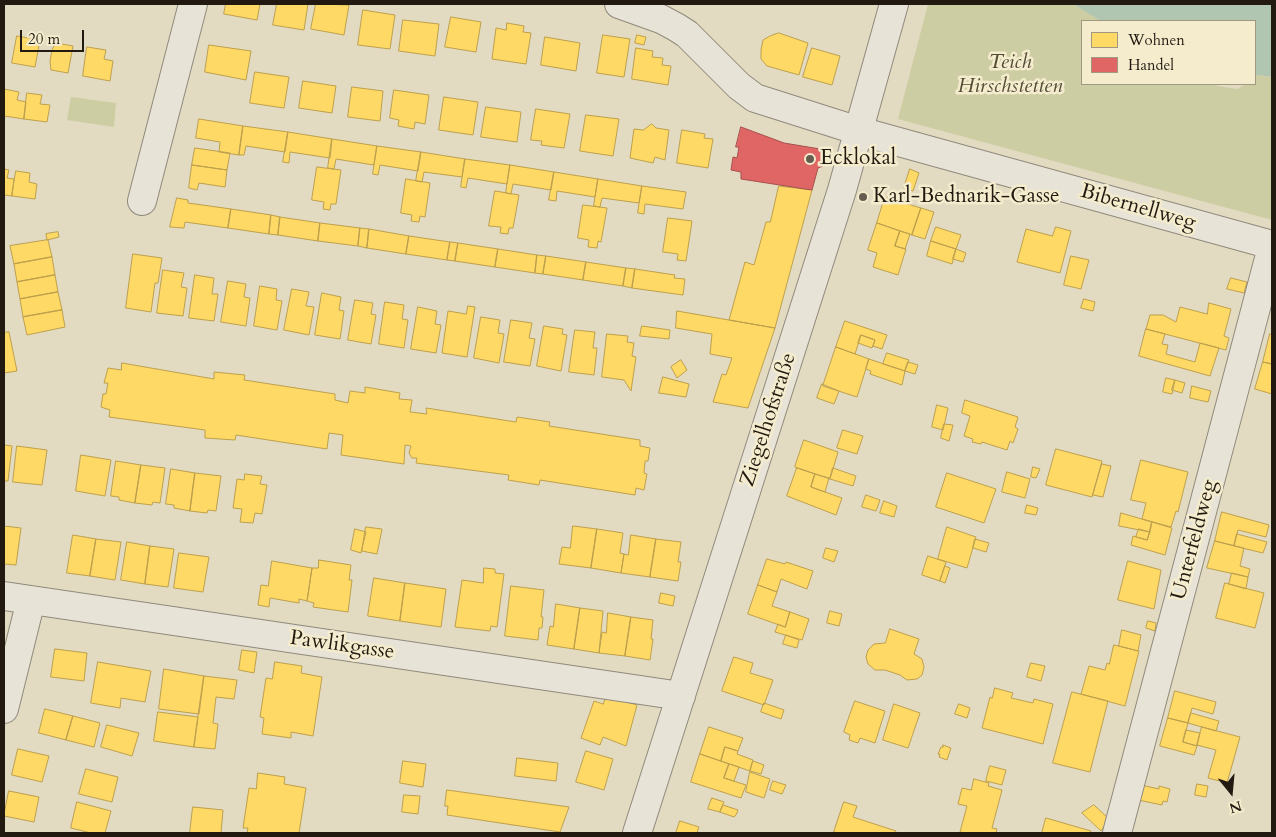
<!DOCTYPE html>
<meta charset="utf-8">
<style>
body{margin:0}
#map{position:relative;width:1276px;height:837px;overflow:hidden;background:#e2dac1;font-family:Cardo,serif}
canvas{display:block}
.frame{position:absolute;inset:0;border:5px solid #221a11;pointer-events:none}
.legend{position:absolute;left:1081px;top:20px;width:175px;height:65px;box-sizing:border-box;background:#f5ecce;border:1px solid #a19882;margin:0;padding:6px 9px;list-style:none;font-size:15px;color:#221a11}
.legend li{display:flex;align-items:center;gap:10px;height:25px}
.legend b{width:25px;border:1px solid #a19882}
.north{position:absolute;left:1206px;top:767px;width:50px;height:50px;-webkit-text-stroke:4px #f5ecce;paint-order:stroke;rotate:163deg;font-size:14px;font-weight:700;line-height:20px;text-align:center;color:#221a11}
.north::after{content:'';display:block;margin:auto;width:18px;height:22px;background:#221a11;clip-path:polygon(50% 0,100% 100%,50% 72%,0 100%)}
.scale{position:absolute;left:20px;top:30px;width:64px;height:22px;box-sizing:border-box;border:2px solid #221a11;border-top:0;padding-left:6px;font-size:15px;line-height:18px;white-space:nowrap;color:#221a11;-webkit-text-stroke:4px #f5ecce;paint-order:stroke}
</style>
<div id="map">
<canvas width="1276" height="837"></canvas>
<div class="frame"></div>
<ul class="legend">
<li><b style="height:14px;background:#ffd966"></b>Wohnen</li>
<li><b style="height:14px;background:#e06666"></b>Handel</li>
</ul>
<div class="north">N</div>
<div class="scale">20 m</div>
</div>
<script>
const c = document.querySelector('canvas').getContext('2d');
c.lineJoin = 'round';
function fill(path, color) {
  c.fillStyle = color;
  c.fill(path, 'evenodd');
}
function stroke(path, color, width, dash) {
  c.strokeStyle = color;
  c.lineWidth = width;
  c.lineCap = dash ? 'butt' : 'round';
  c.setLineDash(dash || []);
  c.stroke(path);
}
function drawText(font, color, halo, rows, align = 'center') {
  c.font = font + ' Cardo,serif';
  c.lineWidth = 5;
  c.setLineDash([]);
  c.textBaseline = 'middle';
  c.strokeStyle = halo;
  c.fillStyle = color;
  for (const [text, x, y, turn = 0] of rows) {
    c.save();
    c.translate(x, y);
    c.rotate((+turn || 0) * Math.PI / 180);
    c.textAlign = isNaN(turn) ? turn : align;
    if (halo) c.strokeText(text, 0, 0);
    c.fillText(text, 0, 0);
    c.restore();
  }
}
const green = new Path2D(`
 M928,4H1073L1101,21H1082V84H1216L1217,86L1238,89L1245,84H1255V77L1256,75L1272,77V220L898,119Z
 M71,97L116,103L114,127L67,120Z`);
const water = new Path2D(`
 M1073,4H1272V77L1257,75L1255,77V21H1101Z`);
const homes = new Path2D(`
 M226,4H260L257,20L224,14Z
 M277,4H308L304,30L273,25Z
 M316,4L349,5L344,35L311,29Z
 M363,10L395,15L390,49L358,45Z
 M451,17L481,22L476,52L445,47Z
 M403,20L439,24L435,56L399,51Z
 M507,23L524,26L523,32L531,33L526,64L492,59L496,28L506,30Z
 M779,33L808,43L799,75L767,66L761,59V50L763,40L770,36Z
 M603,35L630,39L624,77L597,73Z
 M637,35L646,37L644,45L635,43Z
 M17,36L40,40L35,67L12,63Z
 M545,37L580,43L576,71L541,65Z
 M56,43L73,46L68,73L51,70L50,61L52,50Z
 M209,45L251,51L246,80L205,72Z
 M87,47L106,50L104,59L113,61L110,81L83,76Z
 M636,48L653,51L652,57L663,58L662,65L671,66L668,85L632,79Z
 M812,48L840,56L832,85L803,77Z
 M255,72L289,77L284,108L250,103Z
 M303,81L336,86L332,113L299,108Z
 M352,87L383,91L380,121L348,117Z
 M4,89L19,92L17,100L26,102L24,119L4,116Z
 M394,90L429,95L425,124L415,122L414,129L398,126L399,120L390,118Z
 M27,93L42,95L40,104L50,105L47,122L24,119Z
 M444,97L478,102L473,135L439,130Z
 M486,107L521,112L517,142L481,137Z
 M536,109L570,114L564,148L541,145L542,141L531,140Z
 M586,115L619,119L613,156L580,151Z
 M199,119L243,126L239,155L219,152L220,142L196,138Z
 M652,124L656,128L669,130L665,160L655,157L653,163L630,158L634,129L643,130Z
 M243,126L288,132L285,152L246,146L244,155H239Z
 M682,130L705,134L704,138L713,139L708,168L677,163Z
 M288,132L332,139L330,158L290,152L289,163L283,162Z
 M332,139L377,146L374,165L336,159L334,169L328,168Z
 M377,146L421,152L418,171L380,165L378,175L373,174Z
 M195,148L230,153L227,170L192,165Z
 M421,152L465,159L462,177L424,172L422,182L416,181Z
 M465,159L510,165L507,184L468,178L466,188L461,187Z
 M192,165L227,170L225,187L199,183L197,190L189,188Z
 M510,165L554,172L551,190L513,184L511,194L506,193Z
 M317,167L341,170L336,204H331L330,210L323,209L324,202L312,200Z
 M4,169L9,170L7,178L14,179L12,196L4,195Z
 M910,169L919,173L913,191L904,188Z
 M16,171L30,173L29,182L37,184L35,199L12,196Z
 M554,172L598,179L595,197L557,191L556,201L549,200Z
 M406,179L430,183L425,217L420,216L419,222L411,221L412,215L401,213Z
 M598,179L642,186L639,203L602,198L600,207L594,206Z
 M642,186L686,192L683,209L645,204L644,214L638,213Z
 M779,186L812,190L775,328L729,320L745,262L754,265L766,222H770Z
 M495,191L519,195L513,228H509L508,234L500,233L501,227L489,226Z
 M885,197L921,208L912,235L877,223Z
 M177,198L188,200V203L231,209L228,228L185,222L184,228L170,227Z
 M583,205L607,208L601,242L598,241L597,248L588,247L589,240L578,238Z
 M921,208L934,212L925,239L912,235Z
 M231,209L271,215L269,234L228,228Z
 M271,215L280,217L278,235L269,234Z
 M280,217L320,223L318,241L278,235Z
 M668,218L692,221L686,261L677,260L678,254L663,252Z
 M320,223L360,228L358,246L318,241Z
 M877,223L900,231L895,246L906,249L898,275L873,267L877,253L868,250Z
 M936,227L961,235L956,249L931,241Z
 M1056,227L1071,231L1060,273L1017,262L1026,229L1052,236Z
 M360,228L369,229L367,248L358,246Z
 M369,229L409,236L406,254L367,248Z
 M900,231L910,234L905,249L895,246Z
 M58,232L59,237L47,240L46,234Z
 M409,236L450,242L447,260L406,254Z
 M48,240L52,257L14,264L10,246Z
 M931,241L956,249L952,264L927,256Z
 M450,242L458,243L455,261L447,260Z
 M458,243L498,249L495,267L455,261Z
 M498,249L537,255L535,273L495,267Z
 M956,249L966,253L963,262L953,259Z
 M133,254L162,258L158,283H155L151,312L126,308Z
 M537,255L546,256L543,274L535,273Z
 M546,256L586,262L583,280L543,274Z
 M1071,256L1089,260L1081,289L1064,285Z
 M52,257L55,275L17,282L14,264Z
 M586,262L626,268L623,286L583,280Z
 M626,268L635,269L632,288L623,286Z
 M635,269L675,275L674,278L685,279L683,295L632,288Z
 M163,270L184,273L181,287L187,288L183,316L157,313Z
 M55,275L58,292L20,299L17,282Z
 M195,275L214,278L212,294H218L214,321L189,318Z
 M1231,278L1247,282L1244,293L1227,289Z
 M228,281L246,284L244,297L250,298L246,326L221,322Z
 M260,286L277,289L276,300L282,301L277,330L254,326Z
 M292,289L309,292L306,306L314,307L309,335L284,330Z
 M58,292L62,310L23,317L20,299Z
 M322,293L341,297L339,310L344,311L340,339L315,335Z
 M1084,299L1095,302L1093,311L1081,308Z
 M355,300L373,303L371,314L376,315L371,344L348,340Z
 M385,302L404,305L402,319L408,320L404,348L379,344Z
 M1209,303L1231,309L1224,336L1229,338L1226,350L1146,329L1150,315H1163L1176,322L1180,307L1207,314Z
 M468,306L475,307L467,357L442,353L448,311L466,314Z
 M418,307L437,311L435,324L441,325L436,353L411,349Z
 M62,310L65,327L27,335L23,317Z
 M677,311L775,328L748,408L713,402L722,374L726,375L732,358L710,354L712,334L676,328Z
 M481,317L500,320L498,333L504,334L499,363L474,358Z
 M511,320L532,323L529,338L535,339L530,366L504,362Z
 M845,321L887,335L882,349L873,346L875,340L861,335L855,354L836,347Z
 M544,326L563,329L562,334L567,335L561,371L537,366Z
 M642,326L670,330L669,339L640,336Z
 M1146,329L1165,334L1162,344L1168,345L1166,354L1195,362L1200,343L1219,348L1210,376L1139,356Z
 M575,330L595,332L593,348H597L594,375L569,372Z
 M9,332L17,371L4,373V333Z
 M607,334L628,336L627,342L634,343L632,356L636,357L631,391L624,380L602,377Z
 M1270,334L1272,335V364L1263,362Z
 M861,335L875,340L872,348L858,343Z
 M836,347L869,359L857,397L823,386Z
 M887,353L909,360L905,371L883,364Z
 M869,359L905,371L902,385L870,374L871,371L866,369Z
 M681,360L687,370L677,378L671,367Z
 M908,362L918,365L915,374L905,371Z
 M1263,362L1272,364V394L1255,389Z
 M122,363L214,379V372L245,375L244,380L335,394V400L348,403L350,391L365,393V387L400,393L399,399L412,400L410,412L427,414L426,408L516,422L517,417L550,422L549,426L640,440V446L650,448L648,461H645L644,473L647,474L644,490L636,488L635,495L540,480L539,485L508,480L509,475L416,463L417,458H412L409,453L411,446L405,445L404,464L341,455L343,435L329,433L327,449L236,435L235,440L205,438V430L109,417L110,410L101,407L103,394H106L108,383H104L108,368L121,370Z
 M663,377L689,384L686,397L659,393Z
 M1166,378L1175,380L1172,394L1163,392Z
 M1175,380L1185,383L1182,393L1172,390Z
 M822,384L839,391L834,404L817,398Z
 M1192,386L1211,391L1208,402L1190,398Z
 M965,400L1018,417L1015,427L1018,429L1013,443L1010,441L1007,450L982,442L981,444L972,442L973,439L964,436L970,416L962,413Z
 M937,405L948,408L943,430L932,427Z
 M944,424L953,425L949,441L941,438Z
 M843,430L863,436L857,454L837,448Z
 M804,440L838,452L830,479L795,467Z
 M4,445L12,446L8,481H4Z
 M17,446L47,450L42,485L13,482Z
 M1056,449L1102,461L1092,497L1046,485Z
 M81,455L111,460L105,496L76,491Z
 M1141,460L1188,472L1178,512L1176,511L1171,527L1142,519L1146,503L1131,500Z
 M116,461L141,465L135,503L119,500V497L111,496Z
 M1102,464L1111,466L1103,497L1093,495Z
 M141,465L165,468L160,503L153,502L152,505L135,503Z
 M1033,467L1040,469L1036,478L1031,477Z
 M797,468L815,474L811,487L842,498L836,515L787,496Z
 M833,468L856,476L853,486L830,479Z
 M171,469L195,473L190,511L174,508V505L166,504Z
 M1007,472L1030,479L1025,498L1002,492Z
 M195,473L221,476L216,511L208,510L207,513L190,511Z
 M947,473L996,489L984,523L936,507Z
 M245,474L262,476L260,484L267,485L262,514L255,513L253,523L240,522L242,509L233,508L237,479L244,480Z
 M815,474L829,478L825,492L811,487Z
 M866,495L880,500L876,511L862,507Z
 M884,501L897,506L894,517L880,513Z
 M1027,505L1038,508L1036,515L1025,513Z
 M1222,512L1269,525L1266,537L1238,530L1234,546L1215,541Z
 M1121,513L1152,522L1150,532L1119,526Z
 M1152,522L1172,528L1165,555L1131,545L1133,536L1147,540Z
 M4,526L21,528L16,565L4,564Z
 M573,526L597,529L591,568L559,564L562,547L570,548Z
 M366,527L382,529L377,554L362,551Z
 M947,527L976,537L967,568L938,559Z
 M355,529L366,532L361,553L351,550Z
 M597,529L623,533L620,553L624,554L621,573L591,568Z
 M1139,529L1150,532L1147,540L1136,537Z
 M1237,534L1267,542L1263,553L1234,546Z
 M73,535L96,539L90,576L67,573Z
 M631,535L656,539L650,577L621,573L624,554L628,555Z
 M96,539L121,542L115,580L90,576Z
 M656,539L681,542L678,562H681L678,581L650,577Z
 M975,539L989,543L986,552L973,548Z
 M1215,541L1244,548L1240,566L1250,569L1248,577L1207,568Z
 M127,542L150,546L145,584L121,580Z
 M150,546L174,549L168,587L145,584Z
 M826,548L838,551L834,562L823,558Z
 M179,553L209,557L203,592L174,588Z
 M928,556L946,562L940,581L922,575Z
 M767,559L785,564L786,562L813,571L807,589L781,579L777,592L758,585Z
 M319,560L351,565L349,580H352L348,612L313,607L314,603L307,601L312,568H318Z
 M272,561L312,568L307,601L299,599V603L270,598L269,607L258,605L261,585L268,586Z
 M1128,561L1161,570L1154,609L1118,600Z
 M945,566L950,568L945,583L940,581Z
 M484,568L495,569V573L504,574L497,627L491,626L490,631L455,627L462,580L483,583Z
 M1232,573L1248,577L1246,589L1229,584Z
 M374,578L405,583L400,621L368,616Z
 M405,583L446,589L441,627L400,621Z
 M1225,583L1264,593L1255,628L1216,618Z
 M758,585L777,592L772,606L790,612L785,627L748,614Z
 M511,586L544,590L541,617H543L542,628H539L538,640L505,636Z
 M661,593L675,596L673,606L659,603Z
 M556,604L580,608L574,649L547,645L550,626L553,627Z
 M580,608L603,611L599,653L574,649Z
 M830,611L842,614L839,626L827,623Z
 M790,612L809,619L802,640L775,632L778,624L785,627Z
 M608,613L631,617L625,656L599,653L602,632L606,633Z
 M631,617L653,620L651,639H653L650,660L625,656Z
 M1148,621L1156,623L1155,631L1146,628Z
 M890,629L919,639L914,654L922,659L924,667L922,675L917,679L907,680L900,675L885,670H875L868,664L866,657L868,650L874,644L885,643Z
 M1122,630L1141,635L1138,651L1119,646Z
 M786,635L799,640L797,648L783,644Z
 M1114,645L1139,651L1125,706L1081,694L1089,666L1105,670L1107,663L1109,664Z
 M55,649L87,653L84,681L51,677Z
 M242,650L257,652L254,673L239,670Z
 M734,657L753,663L750,673L773,680L764,705L722,691Z
 M98,662L151,671L145,702L121,698L120,708L91,703Z
 M275,662L302,666L301,673L322,677L313,736L291,732V738L262,734L264,718L260,717L266,678L272,679Z
 M1031,663L1045,666L1041,681L1027,677Z
 M164,669L204,676L199,714L159,709Z
 M204,676L237,680L234,699L216,697L213,723L218,724L215,749L194,747Z
 M995,688L1013,693L1011,698L1033,703L1034,699L1053,704L1043,744L982,728L990,697L992,698Z
 M1175,691L1216,702L1213,714L1192,708L1188,723L1168,718Z
 M1072,692L1108,701L1090,772L1053,763Z
 M606,696L637,705L626,746L603,737L600,745L581,738L594,701L603,704Z
 M855,701L885,711L875,743L860,738L858,743L849,740L850,735L844,732Z
 M764,703L784,710L781,719L761,712Z
 M894,704L920,713L908,748L883,740Z
 M959,704L970,708L967,718L955,714Z
 M45,709L73,716L66,740L39,733Z
 M158,712L198,717L194,747L154,741Z
 M1191,713L1219,721L1216,731L1188,723Z
 M73,716L100,723L94,747L66,740Z
 M1168,718L1188,723L1183,742L1197,746L1194,755L1160,746Z
 M107,725L139,733L132,756L101,747Z
 M709,727L743,738L738,751L725,747L721,761L700,754Z
 M1202,727L1240,737L1227,783L1208,778L1216,750L1197,745Z
 M1186,730L1200,733L1197,746L1183,742Z
 M943,745L951,748L947,760L939,757L940,754H938L941,747H943Z
 M725,747L738,751L737,754L753,760L750,771L721,761Z
 M18,749L49,756L42,782L12,775Z
 M586,751L613,759L604,790L576,782Z
 M700,754L729,764L724,778L746,785L741,798L691,782Z
 M517,758L558,763L556,781L515,776Z
 M403,761L426,764L423,787L400,783Z
 M753,761L764,765L761,774L750,771Z
 M729,764L739,767L734,781L724,778Z
 M990,766L1006,770L1002,785L986,781Z
 M86,769L118,777L112,802L79,794Z
 M750,772L770,779L764,798L746,792Z
 M258,773L285,777L284,784L306,788L299,833H247L248,828H243L249,788L256,789Z
 M974,779L989,783L988,786L1002,790L992,828L997,829L996,833H966L960,832L967,806L958,804L962,788L971,790Z
 M773,781L786,785L782,794L770,790Z
 M1197,784L1208,786L1206,797L1195,795Z
 M1141,785L1159,789V786L1170,789L1167,802L1163,801L1162,805L1138,800Z
 M447,790L569,807L560,832L447,815L448,806H445Z
 M9,791L39,797L34,822L4,816Z
 M404,795L420,796L418,814L402,812Z
 M712,798L724,802L720,812L708,809Z
 M77,802L111,811L105,833H91L71,828Z
 M844,802L857,806L853,817L896,831L895,833H839L834,832Z
 M723,805L738,810L736,815L734,817L720,812Z
 M1094,805L1109,819L1101,831L1082,813Z
 M193,807L223,810L221,833H190Z
 M1046,818L1091,831L1090,833H1042Z
 M680,821L699,827L697,833H676Z`);
const shops = new Path2D(`
 M741,127L784,143L826,150L823,166L818,168L812,190L741,179V172L731,170L733,157L737,158L739,147H736Z`);
const minor = new Path2D(`
 M619,4L661,19L676,27L687,34L739,86L755,98L859,131L1272,245
 M142,201L193,4
 M4,596L681,696
 M4,709L31,600
 M637,833L842,190L894,4
 M1117,833L1272,247`);
const markers = [
 [810,159,5,"#655d4f"],
 [863,197,5,"#655d4f"]
];
const parkNames = [
 ["Teich",1010,63],
 ["Hirschstetten",1010,87]
];
const poiNames = [
 ["Ecklokal",820,159],
 ["Karl-Bednarik-Gasse",873,197]
];
const streetNames = [
 ["Bibernellweg",1138,208,16],
 ["Ziegelhofstraße",769,420,-72],
 ["Unterfeldweg",1195,540,-75],
 ["Pawlikgasse",342,646,8]
];
fill(green, '#cdcda3');
fill(water, '#b0c6b1');
fill(homes, '#ffd966');
stroke(homes, '#bda04c', 1);
fill(shops, '#e06666');
stroke(shops, '#a74f4c', 1);
stroke(minor, '#908a7c', 30);
stroke(minor, '#e7e3d7', 28);
for (const [x, y, r, color] of markers) {
  const dot = new Path2D();
  dot.arc(x, y, r, 0, 2 * Math.PI);
  c.fillStyle = color;
  c.fill(dot);
  stroke(dot, '#f5ecce', 2);
}
drawText('italic 21px', '#504c36', '#f5ecce', parkNames);
drawText('21px', '#221a11', '#f5ecce', poiNames, 'left');
drawText('21px', '#221a11', '#f5ecce', streetNames);
</script>
